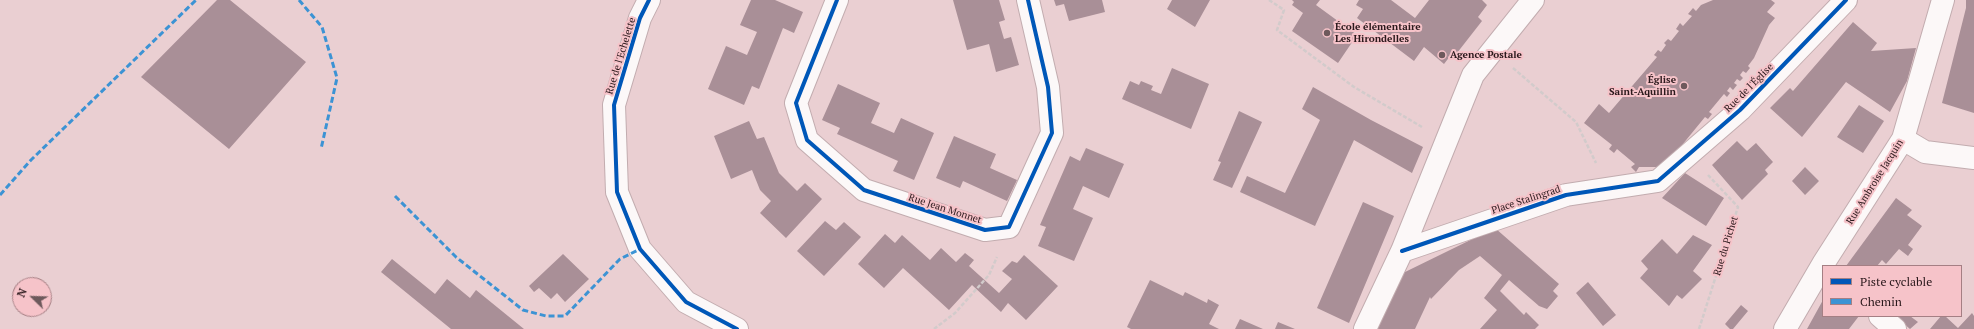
<!DOCTYPE html>
<meta charset="utf-8">
<style>
body{margin:0}
#map{position:relative;width:1974px;height:329px;overflow:hidden;background:#eacfd2;font-family:"PT Serif",serif}
canvas{display:block}
.legend{position:absolute;left:1822px;top:265px;width:140px;height:52px;box-sizing:border-box;background:#f6c3c9;border:1px solid #a57f84;margin:0;padding:5px 7px;list-style:none;font-size:12px;color:#2b191c}
.legend li{display:flex;align-items:center;gap:8px;height:20px}
.legend b{width:20px;border:1px solid #a57f84}
.north{position:absolute;left:12px;top:277px;width:40px;height:40px;box-sizing:border-box;background:#f6c3c9;border:1px solid #a57f84;border-radius:50%;rotate:293deg;font-size:11px;font-weight:700;line-height:16px;text-align:center;color:#2b191c}
.north::after{content:'';display:block;margin:auto;width:14px;height:18px;background:#6e595c;clip-path:polygon(50% 0,100% 100%,50% 72%,0 100%)}
</style>
<div id="map">
<canvas width="1974" height="329"></canvas>
<ul class="legend">
<li><b style="height:5px;background:#0057b8"></b>Piste cyclable</li>
<li><b style="height:5px;background:#3c93d4"></b>Chemin</li>
</ul>
<div class="north">N</div>
</div>
<script>
const c = document.querySelector('canvas').getContext('2d');
c.lineJoin = 'round';
function fill(path, color) {
  c.fillStyle = color;
  c.fill(path, 'evenodd');
}
function stroke(path, color, width, dash) {
  c.strokeStyle = color;
  c.lineWidth = width;
  c.lineCap = dash ? 'butt' : 'round';
  c.setLineDash(dash || []);
  c.stroke(path);
}
function drawText(font, color, halo, rows, align = 'center') {
  c.font = font + ' "PT Serif",serif';
  c.lineWidth = 4;
  c.setLineDash([]);
  c.textBaseline = 'middle';
  c.strokeStyle = halo;
  c.fillStyle = color;
  for (const [text, x, y, turn = 0] of rows) {
    c.save();
    c.translate(x, y);
    c.rotate((+turn || 0) * Math.PI / 180);
    c.textAlign = isNaN(turn) ? turn : align;
    if (halo) c.strokeText(text, 0, 0);
    c.fillText(text, 0, 0);
    c.restore();
  }
}
const building = new Path2D(`
 M217,0H230L306,62L229,149L141,77Z
 M751,0H775L803,12L794,33L783,28L759,89L752,86L744,105L708,89L726,46L747,55L757,32L740,25Z
 M953,0H999L1005,20L999,22L1004,39L1011,37L1019,65L996,72L989,44L967,50Z
 M1054,0H1102L1105,12L1069,21L1064,4L1056,6Z
 M1172,0H1210L1195,27L1167,9Z
 M1292,0H1320L1316,5L1357,35L1338,63L1292,31L1303,13L1292,5L1294,2Z
 M1359,0H1391L1415,18L1429,0H1482L1487,5L1478,17L1482,21L1457,53L1454,51L1444,64L1424,47L1414,61L1357,18L1363,9L1356,5Z
 M1713,0H1771L1775,3L1767,12L1775,18L1769,25L1754,58L1748,66L1750,68L1746,73L1743,71L1740,75L1743,78L1740,81L1737,79L1734,83L1737,85L1733,90L1730,87L1727,91L1730,93L1727,97L1724,94L1709,112L1712,114L1708,119L1705,117L1664,167H1639L1636,172L1631,167L1635,164L1617,149L1614,153L1609,149L1612,145L1584,123L1599,104L1609,113L1657,57L1654,55L1658,50L1661,52L1666,45L1664,43L1668,39L1671,41L1679,31L1676,29L1680,23L1683,26L1692,16L1688,14L1693,8L1696,11L1701,5Z
 M1966,0H1974V113L1942,103L1966,8Z
 M1853,22L1877,43L1871,51L1916,48L1907,81L1890,112L1846,82L1802,137L1770,108L1790,88L1793,91Z
 M1172,68L1209,84L1191,129L1122,99L1130,81L1139,85L1141,81L1153,86L1151,90L1161,94Z
 M838,84L880,103L871,123L894,133L901,118L934,133L914,180L893,171L898,161L837,134L840,128L822,120Z
 M1313,87L1371,120L1423,147L1412,173L1354,140L1315,226L1240,192L1247,176L1285,193L1320,120L1302,109Z
 M1859,105L1884,121L1863,153L1837,137Z
 M1239,111L1262,122L1232,188L1213,180L1221,162L1218,161Z
 M749,121L757,139L764,137L779,173L797,191L805,183L822,199L786,238L760,213L771,201L760,190L752,170L731,179L714,136Z
 M954,136L996,154L990,168L1017,180L1007,201L963,181L960,188L936,178Z
 M1737,141L1747,151L1756,143L1773,162L1765,170L1768,174L1742,200L1712,165Z
 M1086,148L1124,164L1109,198L1083,186L1073,209L1093,218L1074,261L1038,246L1046,227L1040,225L1070,156L1080,161Z
 M1805,167L1819,181L1805,195L1792,181Z
 M1685,173L1724,198L1706,226L1662,198Z
 M1896,198L1912,210L1907,215L1922,226L1908,245L1913,249L1908,256L1899,249L1886,264L1882,260L1877,266H1846Z
 M1363,202L1394,216L1349,323L1317,308Z
 M825,221L836,230L844,222L861,237L824,276L797,251Z
 M1495,228L1559,284L1553,291L1558,296L1547,309L1539,306L1509,280L1500,291L1524,315L1526,312L1539,325L1535,329H1480L1497,310L1484,298L1502,275L1480,256L1459,270L1431,299L1430,297L1415,329H1376L1403,273Z
 M885,234L895,243L902,235L930,260L941,248L956,262L965,253L974,260L969,266L999,293L1012,279L1002,271L1012,261L1017,263L1024,255L1058,286L1026,320L1008,303L1001,312L972,285L949,310L903,268L884,288L858,264Z
 M1693,235L1712,245L1693,271L1702,279L1682,299L1677,295L1669,306L1640,278L1648,269L1641,261L1662,239L1677,254Z
 M563,254L589,279L565,302L557,293L551,299L539,288L534,292L529,286Z
 M392,259L435,294L447,279L470,298L476,290L524,329H451L381,272Z
 M1150,280L1183,296L1185,292L1207,303L1208,299L1219,305L1209,324L1219,329H1131L1127,327Z
 M1588,282L1616,315L1603,326L1576,293Z
 M1823,300V316H1859L1849,329H1807Z
 M1741,305L1748,311L1733,329H1730L1725,324Z
 M1972,313L1974,316V329H1930L1941,316H1945L1958,328Z
 M1895,316H1910L1918,322L1910,329Z
 M1240,319L1263,329H1235Z
 M1278,322L1295,329H1275Z`);
const path = new Path2D(`
 M1269,0L1284,10L1277,30L1354,87L1422,127
 M1513,68L1576,122L1596,163
 M934,329L955,313L989,275L997,257
 M1699,329L1738,207L1708,175`);
const minor = new Path2D(`
 M649,0L640,18L614,105L617,192L640,249L686,302L737,329
 M837,0L796,103L807,140L864,190L985,230L1009,227L1052,133L1048,87L1028,0
 M1903,139L1925,152L1974,158
 M1402,251L1566,195L1658,181L1740,110L1846,0
 M1880,316L1895,329
 M1365,329L1402,251L1473,75L1533,0
 M1785,329L1823,264L1903,139L1943,0`);
const quiet = new Path2D(`
 M299,0L322,27L337,78L321,149
 M0,195L31,160L196,0
 M395,196L456,257L523,310L546,316H565L620,259L640,249`);
const cycleway = new Path2D(`
 M649,0L640,18L614,105L617,192L640,249L686,302L737,329
 M837,0L796,103L807,140L864,190L985,230L1009,227L1052,133L1048,87L1028,0
 M1402,251L1566,195L1658,181L1740,110L1846,0`);
const markers = [
 [1327,33,4,"#6e595c"],
 [1442,55,4,"#6e595c"],
 [1684,86,4,"#6e595c"]
];
const poiNames = [
 ["École élémentaire",1335,27],
 ["Les Hirondelles",1335,39],
 ["Agence Postale",1450,55],
 ["Église",1676,80,"right"],
 ["Saint-Aquillin",1676,92,"right"]
];
const streetNames = [
 ["Rue de l'Echelette",621,56,-73],
 ["Rue de l'Église",1749,88,-45],
 ["Rue Ambroise Jacquin",1875,182,-58],
 ["Place Stalingrad",1526,200,-18],
 ["Rue Jean Monnet",945,209,18],
 ["Rue du Pichet",1726,246,-73]
];
fill(building, '#a98f97');
stroke(minor, '#c2acaf', 24);
stroke(path, '#d2cbcb', 2.5, [4, 2]);
stroke(minor, '#fcf8f8', 22);
stroke(quiet, '#3c93d4', 3, [6, 3]);
stroke(cycleway, '#0057b8', 4);
for (const [x, y, r, color] of markers) {
  const dot = new Path2D();
  dot.arc(x, y, r, 0, 2 * Math.PI);
  c.fillStyle = color;
  c.fill(dot);
  stroke(dot, '#f6c3c9', 1.5);
}
drawText('bold 10px', '#2b191c', '#f6c3c9', poiNames, 'left');
drawText('10px', '#2b191c', '#f6c3c9', streetNames);
</script>
